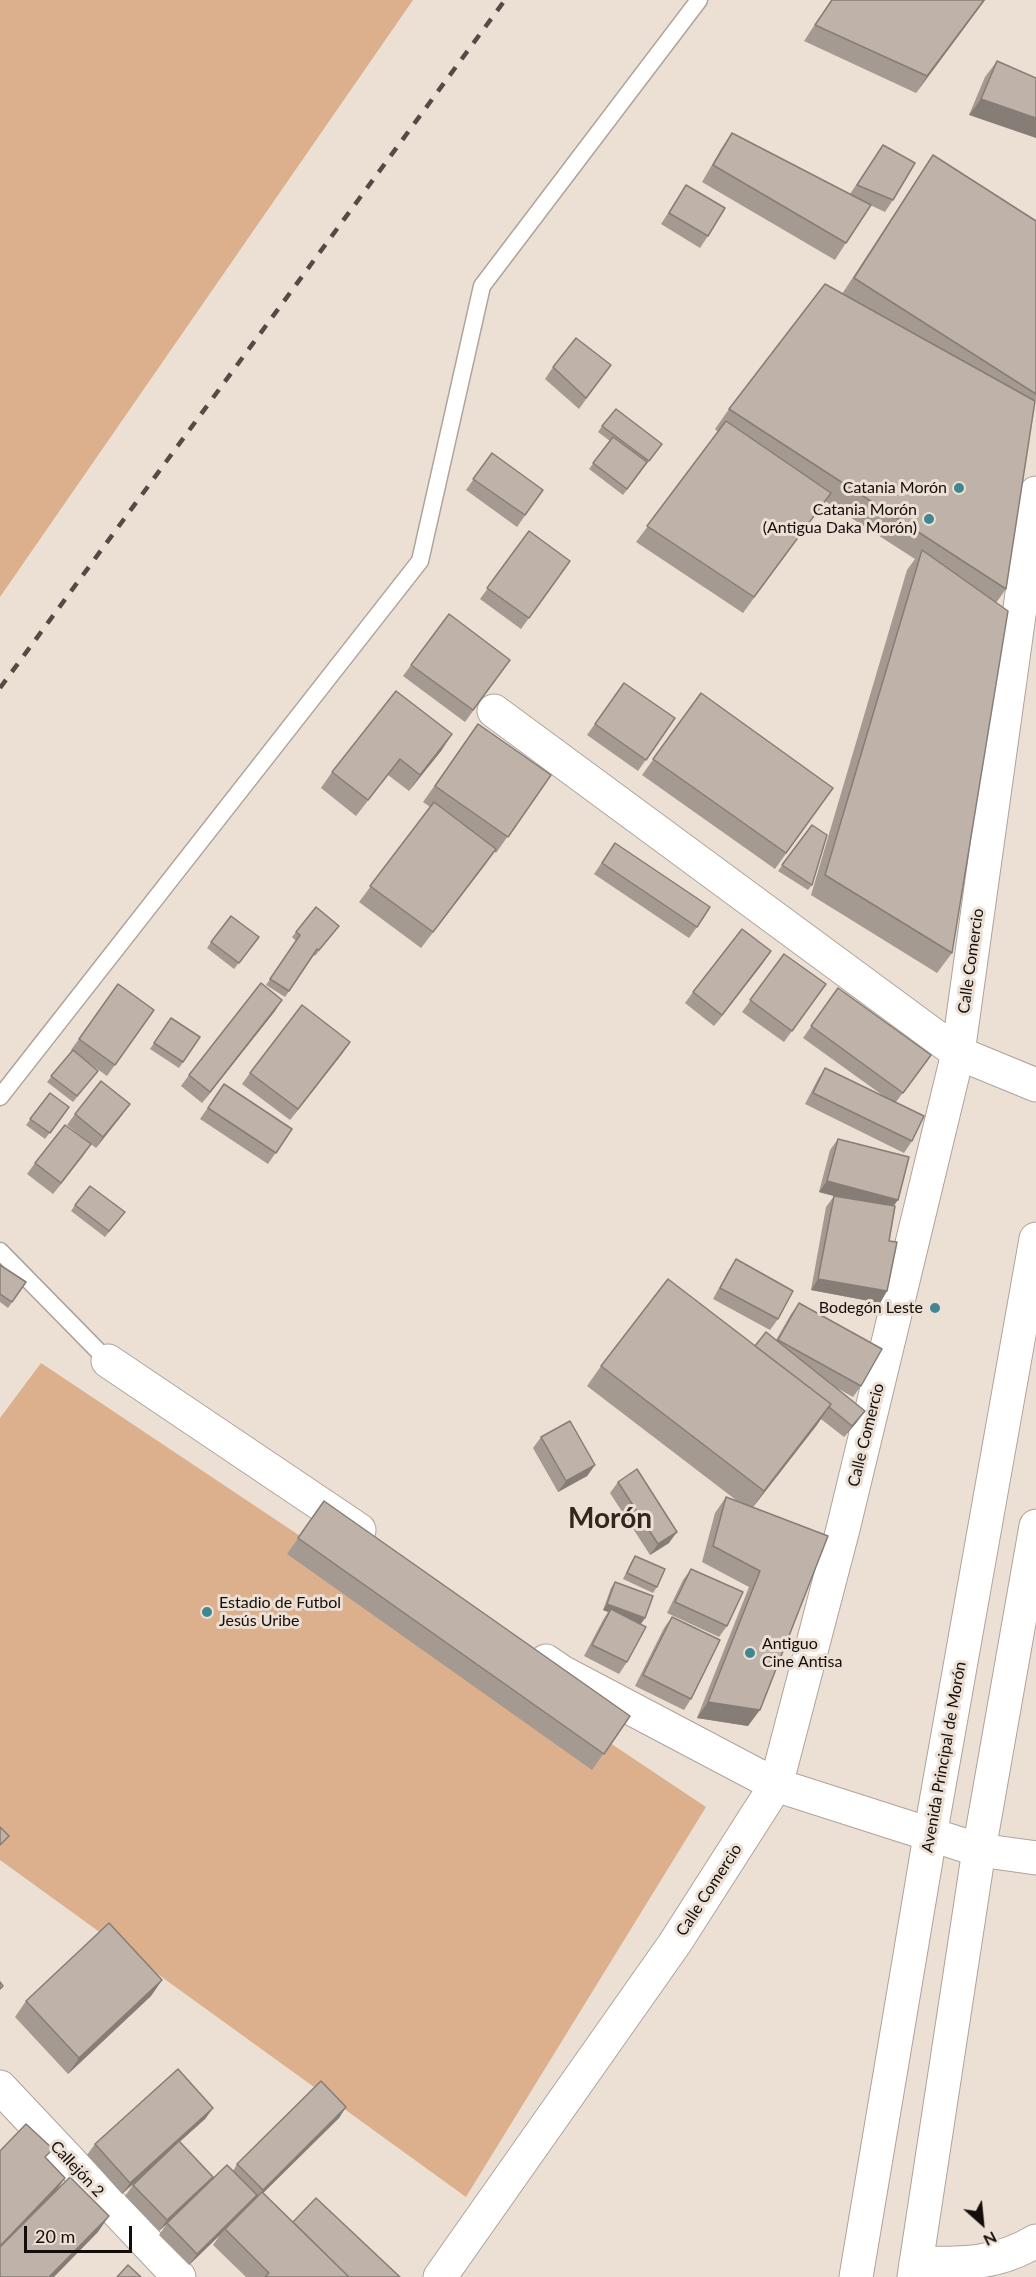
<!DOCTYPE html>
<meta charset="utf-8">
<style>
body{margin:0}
#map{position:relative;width:1036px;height:2277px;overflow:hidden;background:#ecdfd4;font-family:Lato,sans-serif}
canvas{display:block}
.north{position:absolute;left:952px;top:2193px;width:60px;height:60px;-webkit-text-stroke:4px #ecdfd4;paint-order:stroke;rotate:153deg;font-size:16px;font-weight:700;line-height:24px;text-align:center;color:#130e0b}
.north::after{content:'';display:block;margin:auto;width:21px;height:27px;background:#130e0b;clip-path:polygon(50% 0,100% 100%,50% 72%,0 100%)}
.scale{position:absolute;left:24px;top:2226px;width:108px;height:27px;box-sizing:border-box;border:3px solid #130e0b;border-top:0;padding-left:8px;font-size:18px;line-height:21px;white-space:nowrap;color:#130e0b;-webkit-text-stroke:4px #ecdfd4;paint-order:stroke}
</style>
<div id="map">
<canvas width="1036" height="2277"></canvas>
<div class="north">N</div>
<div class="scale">20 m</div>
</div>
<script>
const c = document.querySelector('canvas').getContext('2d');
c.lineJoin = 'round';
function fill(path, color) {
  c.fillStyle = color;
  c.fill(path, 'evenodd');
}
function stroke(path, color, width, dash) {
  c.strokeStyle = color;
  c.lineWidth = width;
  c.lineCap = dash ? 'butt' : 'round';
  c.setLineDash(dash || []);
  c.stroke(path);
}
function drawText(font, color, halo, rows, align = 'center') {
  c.font = font + ' Lato,sans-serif';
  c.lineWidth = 6;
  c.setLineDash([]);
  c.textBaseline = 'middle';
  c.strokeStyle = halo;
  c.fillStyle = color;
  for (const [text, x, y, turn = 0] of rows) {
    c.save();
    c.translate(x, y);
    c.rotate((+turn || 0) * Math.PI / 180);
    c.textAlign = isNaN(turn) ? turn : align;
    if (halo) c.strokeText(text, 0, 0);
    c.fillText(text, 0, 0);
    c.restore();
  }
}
const green = new Path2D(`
 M0,0H413L0,597Z
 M41,1363L706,1807L466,2197L0,1860V1418Z`);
const lane = new Path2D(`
 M0,1097L420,561L482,286L699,0
 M0,1251L108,1361`);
const street = new Path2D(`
 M494,711L958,1053L1036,1085
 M108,1361L359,1530
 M546,1661L562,1672L776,1785L979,1850L1036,1858
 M0,2087L179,2277
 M916,2263C961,2264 996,2265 1036,2241
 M440,2277L675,1943L776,1785L843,1529L958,1053L1036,493`);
const primary = new Path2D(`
 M856,2277L930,1836L1036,1239
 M914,2277L979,1850L1036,1526`);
const rail = new Path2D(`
 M0,688L505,0`);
const wall = new Path2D(`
 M831,0H985L916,93L804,41Z
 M997,61L1036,78L969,115L985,77Z
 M732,133L850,194L883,145L893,200L885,212L870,205L835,260L702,182L721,149Z
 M933,155L1036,221V399L1035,401L1006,589L996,603L952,953L937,973L811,895L907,570L915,559L825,501L743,613L636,542L718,432L715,429L729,409L842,294L919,176Z
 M686,185L708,236L700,248L661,224Z
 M553,367L603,376L579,409L545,379Z
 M602,426L662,444L623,495L589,469L610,441L598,432Z
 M492,453L543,490L517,527L466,490Z
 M529,531L570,561L521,629L480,599Z
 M510,660L465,722L403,676L411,665Z
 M624,683L675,718L638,771L587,735Z
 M701,693L833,788L775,869L642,775Z
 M478,724L551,775L496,853L494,851L421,948L359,902L430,807L423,802Z
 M452,734L441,751L409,791L388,775L356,816L321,788L332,772Z
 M812,825V885L808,890L778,871Z
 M615,843L697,927L689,938L594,874Z
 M335,931L315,956L314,955L285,997L266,985L296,941L292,937L296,932Z
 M259,937L234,969L207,948L211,942Z
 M784,954L826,984L784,1042L742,1012Z
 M763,963L714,1026L685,1003L693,992Z
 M118,984L154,1010L107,1076L82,1058L98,1071L73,1102L47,1082L72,1051L71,1050Z
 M838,988L931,1055L896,1102L912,1141L904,1153L805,1104L818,1079L825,1068L885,1097L803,1038Z
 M275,1011L202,1103L181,1086L189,1075Z
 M171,1018L200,1037L179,1068L150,1049Z
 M350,1042L290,1120L242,1084L250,1073Z
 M224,1084L292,1129L268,1164L200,1119Z
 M50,1093L69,1107L45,1139L26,1125Z
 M75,1114L122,1115L96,1148L67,1125Z
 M838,1139L893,1206L889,1241L887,1291L880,1303L811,1290L826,1207L834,1196L819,1192L830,1150Z
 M91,1144L53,1194L27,1174L35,1163Z
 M75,1205L125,1212L105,1237L71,1211Z
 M736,1259L778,1319L770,1330L713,1299L728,1271Z
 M0,1265L26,1282L8,1308L0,1302Z
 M799,1303L861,1386L853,1397L835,1387L857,1422L844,1437L821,1419L753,1507L828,1536L748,1726L697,1718L749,1587L702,1562L715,1513L726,1497L736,1500L587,1386L601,1366L755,1346L776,1340L791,1314Z
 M541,1437L595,1465L587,1476L558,1492L533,1448Z
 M618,1482L669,1543L650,1555L610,1493Z
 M324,1501L630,1716L592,1770L287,1554Z
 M635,1556L657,1587L653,1593L623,1579L631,1562Z
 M691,1569L727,1626L719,1637L667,1613L683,1580Z
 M615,1582L641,1624L627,1662L619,1674L584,1656L603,1620L608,1612L603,1610L611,1588Z
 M672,1617L691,1699L684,1710L635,1686L664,1628Z
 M162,1980L151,1996L68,2074L15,2017L26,2001Z
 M346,2107L339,2118L263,2193L293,2222L400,2277H246L213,2245L220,2235L189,2265L159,2235L166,2225L159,2231L125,2196L133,2185L138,2180L122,2194L87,2155L95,2144L213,2108L205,2119L179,2142L213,2177L209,2183L233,2171L237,2164Z`);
const shadedWall = new Path2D(`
 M984,0H985L916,93L927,76Z
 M981,99L1036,118V138L969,115Z
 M452,734L441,751L409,791L420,775Z
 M496,849L485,865L421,948L433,932Z
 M771,951L763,963L714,1026L722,1015Z
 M282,1000L275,1011L202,1103L210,1092Z
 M350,1042L342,1054L290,1120L298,1109Z
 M130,1104L122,1115L96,1148L103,1137Z
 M91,1144L83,1156L53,1194L61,1183Z
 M827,1181L898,1200L890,1211L819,1192Z
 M818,1279L887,1291L880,1303L811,1290Z
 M831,1404L817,1425L750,1511L764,1491Z
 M865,1411L857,1422L844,1437L852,1426Z
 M595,1465L587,1476L558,1492L566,1481Z
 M677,1532L669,1543L650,1555L658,1544Z
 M607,1604L645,1618L641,1624L611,1609L608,1612L603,1610Z
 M708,1702L760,1710L748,1726L697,1718Z
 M162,1980L151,1996L68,2074L79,2058Z
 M346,2107L339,2118L255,2201L263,2190Z
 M213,2108L205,2119L122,2194L130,2183Z
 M213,2177L205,2188L159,2231L167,2220Z
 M65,2178L54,2194L0,2246Z
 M257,2195L249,2207L225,2229L220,2235L189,2265L197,2254Z
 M109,2216L98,2232L54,2277H49Z`);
const building = new Path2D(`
 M832,0H984L927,76L815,25Z
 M997,61L1036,78V118L981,99Z
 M732,133L871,205L846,243L713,165Z
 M883,145L915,163L893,200L857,185Z
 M933,155L1036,221V394L854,278Z
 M686,185L725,208L708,236L669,213Z
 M825,284L1035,401L1006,589L729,409Z
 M576,338L611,365L586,398L553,367Z
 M616,409L662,444L649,461L602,426Z
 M726,421L831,493L754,597L647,526Z
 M613,437L647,462L627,489L593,463Z
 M492,453L543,490L525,515L473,479Z
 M529,531L570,561L529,618L487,588Z
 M922,550L1008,611L952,953L825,875Z
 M449,614L510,660L473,710L411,665Z
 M624,683L675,718L646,760L595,724Z
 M396,691L452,734L420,775L400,759L368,800L332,772Z
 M701,693L833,788L786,853L653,759Z
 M478,724L551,775L508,837L435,786Z
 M434,802L496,849L433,932L370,886Z
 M812,825L827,835L812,885L782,865Z
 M615,843L710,907L697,927L602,863Z
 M316,907L339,926L319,950L317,949L289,991L270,979L300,935L296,932Z
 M231,916L259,937L239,963L211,942Z
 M742,929L771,951L722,1015L693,992Z
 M784,954L826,984L792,1031L750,1000Z
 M261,983L282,1000L210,1092L189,1075Z
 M118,984L154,1010L115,1065L79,1039Z
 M838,988L931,1055L903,1093L811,1026Z
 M302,1005L350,1042L298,1109L250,1073Z
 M171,1018L200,1037L183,1062L154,1043Z
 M73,1050L98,1071L77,1096L51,1076Z
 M825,1068L924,1116L912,1141L813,1093Z
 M101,1081L130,1104L103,1137L75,1114Z
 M224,1084L292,1129L276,1153L208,1108Z
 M50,1093L69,1107L50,1133L30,1119Z
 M65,1125L91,1144L61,1183L35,1163Z
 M838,1139L909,1157L898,1200L827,1181Z
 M90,1186L125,1212L109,1231L75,1205Z
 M834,1196L895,1206L889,1241L897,1242L887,1291L818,1279Z
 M736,1259L793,1291L778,1319L720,1288Z
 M0,1265L26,1282L12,1302L0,1294Z
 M668,1279L831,1404L764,1491L601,1366Z
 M799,1303L882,1349L861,1386L778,1340Z
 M766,1332L865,1411L852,1426L829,1407L831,1404L755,1346Z
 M570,1421L595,1465L566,1481L541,1437Z
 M637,1469L677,1532L658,1544L618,1482Z
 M726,1497L828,1536L760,1710L708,1702L760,1571L713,1546Z
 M324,1501L630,1716L604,1754L298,1538Z
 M635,1556L665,1569L657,1587L627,1573Z
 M691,1569L743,1592L727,1626L675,1602Z
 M615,1582L653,1596L645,1618L607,1604Z
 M611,1609L646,1627L627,1662L592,1645Z
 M672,1617L720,1640L691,1699L643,1675Z
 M0,1827L9,1836L0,1845Z
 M109,1923L162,1980L79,2058L26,2001Z
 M0,1982L3,1986L0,1989Z
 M178,2069L213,2108L130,2183L95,2144Z
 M321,2081L346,2107L263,2190L237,2164Z
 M26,2124L53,2149L45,2157L65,2178L0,2246V2151Z
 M179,2141L213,2177L167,2220L133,2185Z
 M227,2165L257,2195L197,2254L167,2223Z
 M70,2177L109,2216L49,2277H0V2247Z
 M262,2192L349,2277H265L269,2273L225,2229Z
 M316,2198L400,2277H349L293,2222Z
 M128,2265L141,2277H117Z`);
const markers = [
 [959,488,6,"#418792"],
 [929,519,6,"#418792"],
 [935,1308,6,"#418792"],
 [207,1612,6,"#418792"],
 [750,1653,6,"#418792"]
];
const poiNames = [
 ["Catania Morón",947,488],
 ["Catania Morón",917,510],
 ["(Antigua Daka Morón)",917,528],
 ["Bodegón Leste",923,1308],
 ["Estadio de Futbol",219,1603,"left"],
 ["Jesús Uribe",219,1621,"left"],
 ["Antiguo",762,1644,"left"],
 ["Cine Antisa",762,1662,"left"]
];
const streetNames = [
 ["Calle Comercio",971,961,-82],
 ["Calle Comercio",866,1435,-76],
 ["Avenida Principal de Morón",944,1757,-80],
 ["Calle Comercio",709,1890,-57],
 ["Callejón 2",77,2169,47]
];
const townNames = [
 ["Morón",610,1519]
];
fill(green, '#ddb08d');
stroke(lane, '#b0a39a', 19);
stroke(street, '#b0a39a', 35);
stroke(primary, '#b0a39a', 35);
stroke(lane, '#fff', 16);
stroke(street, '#fff', 33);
stroke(primary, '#fff', 33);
stroke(rail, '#534c46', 4.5, [10, 10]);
fill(wall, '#a49a91');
fill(shadedWall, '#867d76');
fill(building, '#bfb3a9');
stroke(building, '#867d76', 1.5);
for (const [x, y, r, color] of markers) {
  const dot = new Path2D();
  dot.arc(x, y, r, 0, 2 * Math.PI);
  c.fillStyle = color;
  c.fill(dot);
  stroke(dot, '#ecdfd4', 2);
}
drawText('16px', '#130e0b', '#ecdfd4', poiNames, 'right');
drawText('16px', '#130e0b', '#ecdfd4', streetNames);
drawText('bold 28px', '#31271f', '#ecdfd4', townNames);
</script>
